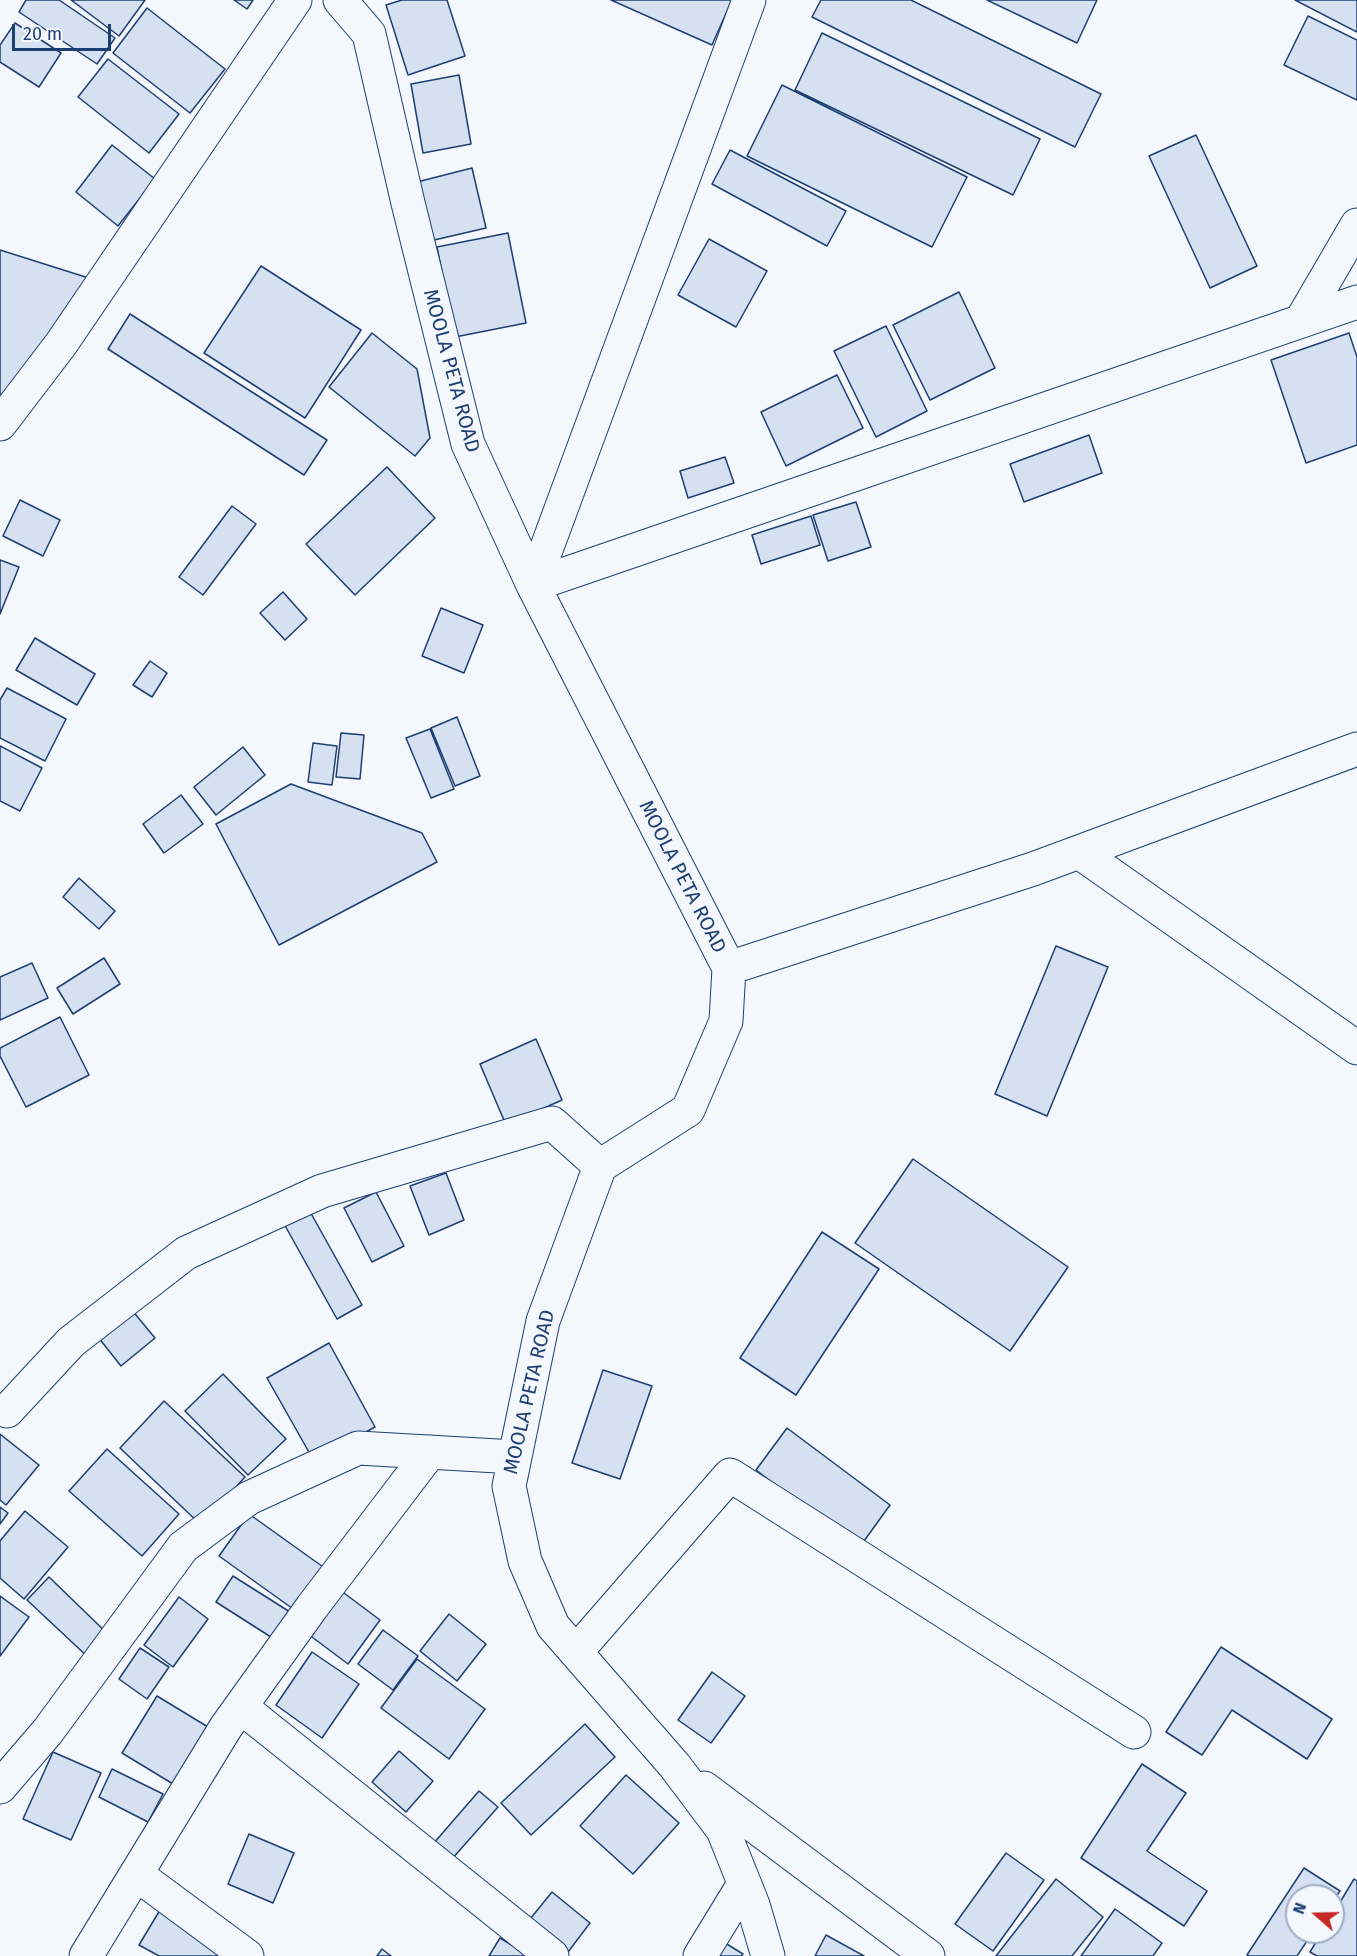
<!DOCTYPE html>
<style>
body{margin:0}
#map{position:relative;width:1357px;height:1956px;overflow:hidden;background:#f4f7fb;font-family:"Fira Sans",sans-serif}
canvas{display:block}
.north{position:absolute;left:1285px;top:1884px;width:60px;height:60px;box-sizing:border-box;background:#f4f7fb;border:2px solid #9eadc5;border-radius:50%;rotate:290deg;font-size:16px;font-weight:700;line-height:24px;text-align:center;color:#1d3f73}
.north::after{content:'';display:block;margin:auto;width:21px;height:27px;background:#c62828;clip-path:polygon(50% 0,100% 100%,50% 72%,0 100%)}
.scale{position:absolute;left:12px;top:24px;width:99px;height:27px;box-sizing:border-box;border:3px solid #1d3f73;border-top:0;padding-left:8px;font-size:18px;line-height:21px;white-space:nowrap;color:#1d3f73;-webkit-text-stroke:4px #f4f7fb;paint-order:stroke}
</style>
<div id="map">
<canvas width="1357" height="1956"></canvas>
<div class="north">N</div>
<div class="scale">20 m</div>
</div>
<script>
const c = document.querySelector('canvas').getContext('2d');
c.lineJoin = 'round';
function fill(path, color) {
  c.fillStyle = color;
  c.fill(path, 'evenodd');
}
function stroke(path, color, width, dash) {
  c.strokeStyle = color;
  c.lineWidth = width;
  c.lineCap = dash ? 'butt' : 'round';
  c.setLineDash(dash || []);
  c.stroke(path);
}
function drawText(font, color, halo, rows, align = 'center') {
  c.font = font + ' "Fira Sans",sans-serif';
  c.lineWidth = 4.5;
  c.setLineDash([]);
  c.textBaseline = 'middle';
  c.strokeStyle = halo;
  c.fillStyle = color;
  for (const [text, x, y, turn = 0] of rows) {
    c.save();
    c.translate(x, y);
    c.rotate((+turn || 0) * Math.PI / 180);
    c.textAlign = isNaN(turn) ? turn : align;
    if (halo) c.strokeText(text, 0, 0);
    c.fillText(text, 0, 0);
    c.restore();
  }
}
const building = new Path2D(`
 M26,0H59L115,38L97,64L19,12Z
 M71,0H145L119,36Z
 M234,0H253L247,9Z
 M402,0H447L465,56L408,75L386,5Z
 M611,0H732L712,45Z
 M821,0H911L1101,94L1075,147L812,17Z
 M987,0H1097L1077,43Z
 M1295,0H1357V32Z
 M147,8L225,69L190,113L113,53Z
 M1308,16L1357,40V100L1284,65Z
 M15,23L61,53L39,87L0,62V45Z
 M822,33L1040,139L1013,195L795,90Z
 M108,59L179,114L149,153L78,97Z
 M459,75L471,144L423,153L411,84Z
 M782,85L967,177L932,247L747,156Z
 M1196,135L1257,266L1210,288L1149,156Z
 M112,145L155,179L118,226L76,192Z
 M730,150L846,211L827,246L712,184Z
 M472,168L486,228L430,241L417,182Z
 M508,233L526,323L455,337L437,247Z
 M709,239L767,271L736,327L678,295Z
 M0,250L95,280L0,404Z
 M261,266L361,330L305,418L204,353Z
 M959,292L995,368L930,400L893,325Z
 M130,314L327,440L304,475L108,349Z
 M886,326L927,411L876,437L834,351Z
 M372,333L417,369L430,438L415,456L329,387Z
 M1349,333L1357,357V445L1306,463L1271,360Z
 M837,375L863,428L786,466L761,412Z
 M1089,435L1102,473L1024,502L1010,464Z
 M725,457L734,483L688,498L680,471Z
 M387,467L435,518L355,595L306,544Z
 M20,500L60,520L43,556L3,536Z
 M856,502L871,547L828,561L813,515Z
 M232,506L256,524L203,595L179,577Z
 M811,516L820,545L761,564L752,535Z
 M0,560L19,567L0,614Z
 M283,592L307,619L285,640L260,613Z
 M441,608L483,625L464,673L422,656Z
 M35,638L95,674L77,705L16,670Z
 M150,661L167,673L152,697L133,685Z
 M7,688L66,719L45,761L0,738V700Z
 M457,717L480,776L455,786L431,728Z
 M430,729L454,789L431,798L406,738Z
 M341,733L364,735L360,779L336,777Z
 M313,743L337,746L332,785L308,782Z
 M0,746L42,768L20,811L0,801Z
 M243,747L265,775L216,815L194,787Z
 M291,784L422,833L437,862L279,945L216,824Z
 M181,795L203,824L164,853L143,824Z
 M79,878L115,911L99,929L63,897Z
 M1056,946L1108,967L1047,1116L995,1094Z
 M104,958L120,984L73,1014L57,988Z
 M32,963L48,998L0,1020V977Z
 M60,1017L89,1075L26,1107L0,1056V1048Z
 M536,1039L562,1100L506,1125L480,1064Z
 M913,1159L1068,1267L1010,1351L855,1243Z
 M446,1173L464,1220L429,1235L410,1186Z
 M376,1192L404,1246L372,1262L344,1208Z
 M308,1208L362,1305L337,1319L283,1222Z
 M822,1232L879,1269L796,1395L740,1358Z
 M131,1309L155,1338L121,1366L98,1337Z
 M329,1343L375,1427L314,1461L267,1378Z
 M603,1370L652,1386L620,1479L572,1463Z
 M223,1374L286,1439L248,1475L185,1411Z
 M164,1401L245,1477L201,1525L120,1448Z
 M787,1428L890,1505L859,1548L756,1470Z
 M0,1434L39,1465L6,1505L0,1500Z
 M107,1449L179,1514L142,1556L69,1491Z
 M0,1507L8,1513L0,1524Z
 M25,1511L68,1547L24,1599L0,1578V1541Z
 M249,1514L326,1569L296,1611L219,1556Z
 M233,1576L290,1612L274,1639L216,1602Z
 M49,1577L111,1637L90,1659L27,1600Z
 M340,1590L380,1620L348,1664L308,1634Z
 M0,1596L29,1617L0,1656Z
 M179,1597L208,1619L173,1667L144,1645Z
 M449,1614L486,1644L457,1681L420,1651Z
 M383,1630L418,1656L393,1690L358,1664Z
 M1221,1647L1332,1719L1307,1759L1232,1710L1202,1755L1166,1732Z
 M140,1648L169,1667L147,1699L119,1679Z
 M312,1652L359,1684L322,1738L276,1705Z
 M417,1659L485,1709L449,1759L381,1708Z
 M712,1672L745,1696L711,1743L678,1720Z
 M157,1696L213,1730L178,1787L122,1753Z
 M585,1724L615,1757L531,1835L501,1803Z
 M399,1751L433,1781L406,1812L372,1782Z
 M53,1752L101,1773L71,1840L23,1819Z
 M1142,1764L1186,1793L1147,1851L1207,1891L1184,1926L1081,1858Z
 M112,1769L163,1794L148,1822L99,1797Z
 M626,1775L679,1823L633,1874L580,1826Z
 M479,1791L498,1807L451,1860L433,1844Z
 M249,1834L294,1853L273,1903L228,1884Z
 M1006,1853L1044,1880L993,1951L955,1924Z
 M1304,1868L1340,1891L1333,1901V1896H1297V1932H1313L1297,1956H1249L1247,1955Z
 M1056,1879L1103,1917L1072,1956H996Z
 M1354,1879L1357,1881V1956H1317L1310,1952L1322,1932H1333V1914Z
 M552,1892L590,1923L565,1956L526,1924Z
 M1115,1909L1162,1943L1153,1956H1081Z
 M160,1910L239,1956H159L139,1945Z
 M826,1935L864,1956H815Z
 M500,1938L530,1956H489Z
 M717,1938L743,1954L741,1956H706Z
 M382,1949L391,1956H377Z`);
const minor = new Path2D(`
 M340,0L369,34L408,203L468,444L533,585L729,968L726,1021L688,1110L600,1166L543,1321L509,1486L525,1561L553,1626L675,1766L723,1830L753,1905L768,1956
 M1301,321L1357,225
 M0,424L61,344L295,0
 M533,585L1357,302
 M533,585L749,0
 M1079,852L1357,1048
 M729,968L1033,869L1357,749
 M7,1411L71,1342L186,1253L322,1191L552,1123L600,1166
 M576,1652L730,1475L1134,1732
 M241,1707L552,1956
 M0,1787L48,1731L183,1547L249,1498L358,1448L515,1457
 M704,1788L928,1956
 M136,1874L247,1956
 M86,1956L226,1727L312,1607L430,1452
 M700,1956L744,1884`);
const streetNames = [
 ["MOOLA PETA ROAD",451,371,75],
 ["MOOLA PETA ROAD",682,877,63],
 ["MOOLA PETA ROAD",530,1392,-77]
];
fill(building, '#d5e0f0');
stroke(building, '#1d3f73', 1.5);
stroke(minor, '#1d3f73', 35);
stroke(minor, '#f4f7fb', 33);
drawText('20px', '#1d3f73', '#f4f7fb', streetNames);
</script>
